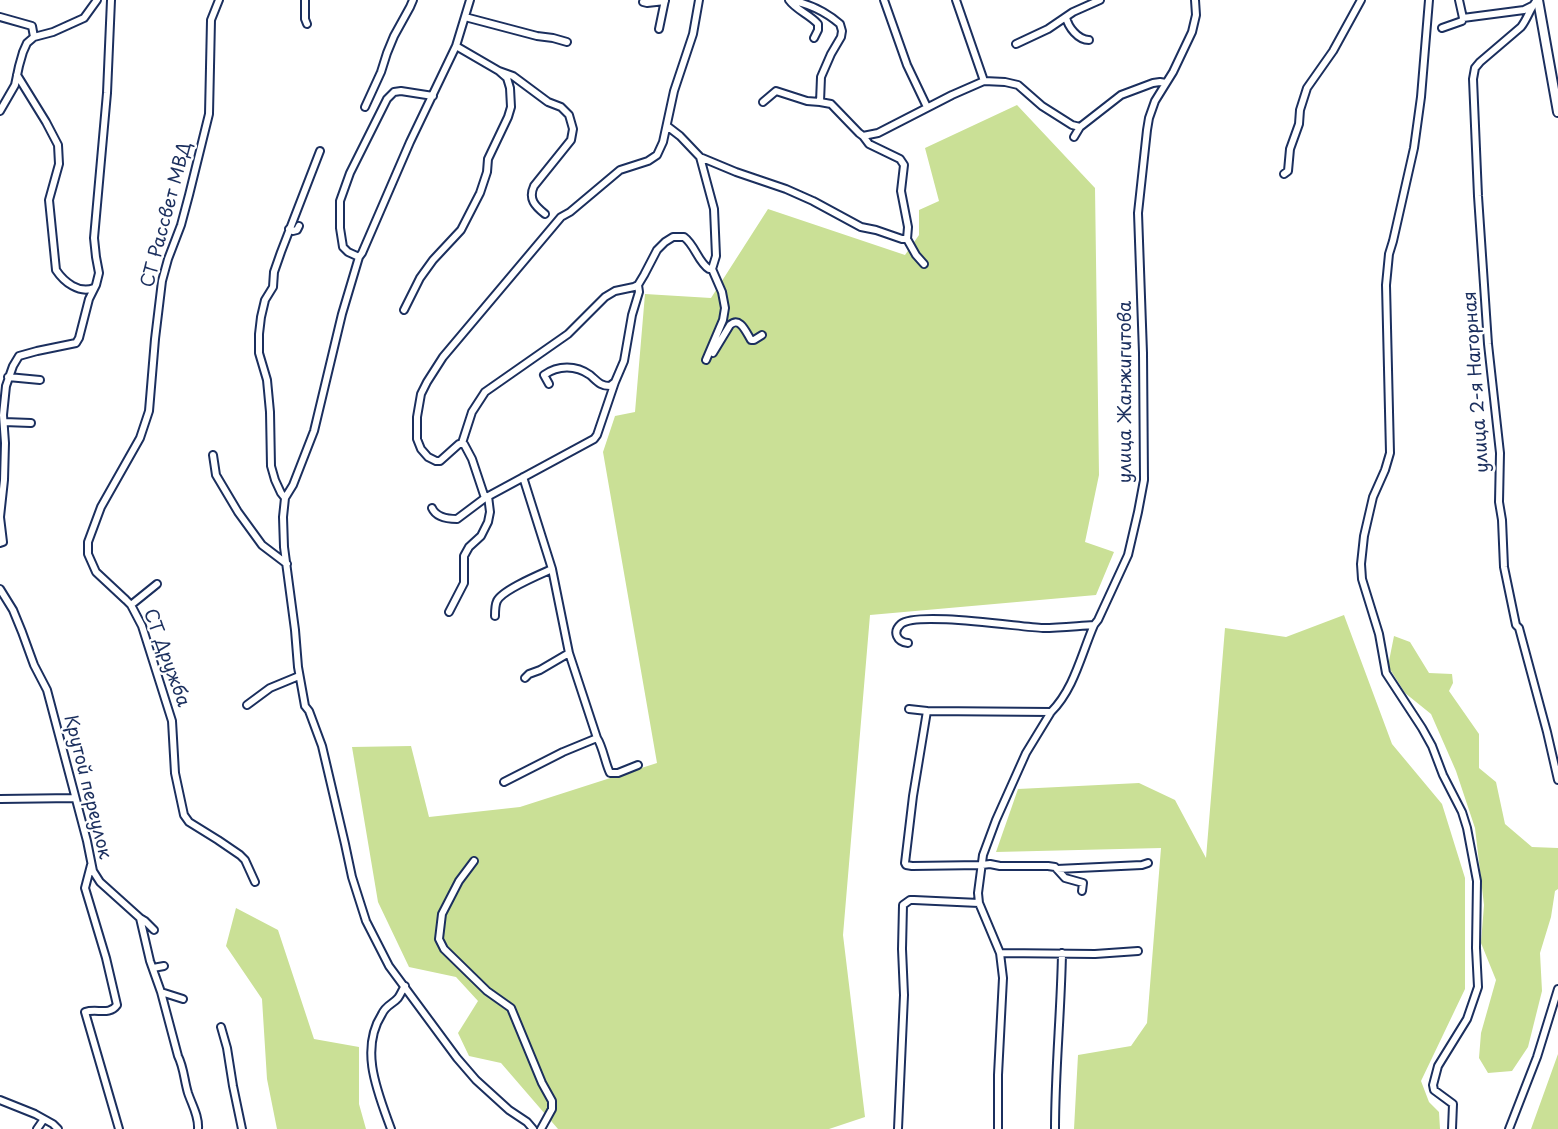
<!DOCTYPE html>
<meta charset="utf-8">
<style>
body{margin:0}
canvas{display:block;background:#fff}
</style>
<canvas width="1558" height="1129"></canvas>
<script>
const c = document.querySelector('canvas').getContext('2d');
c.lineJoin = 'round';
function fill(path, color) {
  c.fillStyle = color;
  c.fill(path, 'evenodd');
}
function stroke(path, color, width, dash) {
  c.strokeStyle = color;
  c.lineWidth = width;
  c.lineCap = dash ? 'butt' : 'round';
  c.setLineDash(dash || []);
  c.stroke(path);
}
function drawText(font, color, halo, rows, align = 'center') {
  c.font = font + ' "Playpen Sans",sans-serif';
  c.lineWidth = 5;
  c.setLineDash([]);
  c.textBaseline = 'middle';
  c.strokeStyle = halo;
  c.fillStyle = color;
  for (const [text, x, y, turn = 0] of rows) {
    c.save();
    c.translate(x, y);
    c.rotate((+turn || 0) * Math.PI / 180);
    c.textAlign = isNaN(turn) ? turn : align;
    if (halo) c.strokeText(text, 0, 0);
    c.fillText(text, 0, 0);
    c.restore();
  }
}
const green = new Path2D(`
 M1017,105L1095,188L1099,475L1085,542L1114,552L1096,595L870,615L843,935L865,1117L829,1129H558L501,1063L469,1056L458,1033L478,1001L456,977L409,967L378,902L352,747L411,746L429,817L520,807L657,763L603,452L615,416L635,412L645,294L711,298L768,209L905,255L919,235V210L939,201L925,148Z
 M1344,615L1392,744L1442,804L1465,878V989L1421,1081L1429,1102L1439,1112L1440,1129H1074L1078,1055L1131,1046L1147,1023L1161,848L996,852L1018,789L1139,783L1175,800L1206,858L1225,628L1286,637Z
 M1394,636L1410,642L1429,673L1452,674L1453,683L1449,691L1479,734V768L1496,782L1505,824L1532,847L1558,848V889L1555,891L1551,917L1540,953L1542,991L1528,1047L1512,1071L1488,1073L1479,1058L1481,1033L1496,980L1481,943L1484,905L1475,828L1456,771L1431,714L1405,693L1388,666Z
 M236,908L278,930L314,1039L359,1047V1104L366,1129H277L267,1079L262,999L226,946Z
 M1558,1054V1129H1531Z`);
const minor = new Path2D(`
 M219,0L211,20L209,114L189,195L181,225L168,259L162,281L155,339L149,411L140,438L101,507L88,542V554L96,572L126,600L131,605L142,626L172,721L175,773L184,815L189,822L218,840L240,855L245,860L255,882
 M305,0V19L307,24
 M789,0C807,3 826,12 840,24L842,31L841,37L831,54L821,77L820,102L831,104L859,133L863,136L878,133L952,95L984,81L1005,82L1018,85L1042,106L1072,125L1080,127L1121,95L1153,83L1160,82L1166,83
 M789,0C796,10 809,14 818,24V30L814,38
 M884,0L907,65L927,107
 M956,0L984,81
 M1429,0L1421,97L1414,148L1393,241L1389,254L1386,285L1390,453L1385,470L1373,497L1364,536L1361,564L1362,579L1379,634L1386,673L1422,728L1432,746L1443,775L1462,812L1467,828L1477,881L1476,948L1478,987L1467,1019L1438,1066L1433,1085L1434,1090L1453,1104L1452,1129
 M1459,0L1463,18L1524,10L1532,6
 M1537,0C1530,8 1528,18 1521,27L1480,62L1475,68L1473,79L1478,196L1488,344L1500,453L1499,502L1502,520L1504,567L1516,625L1519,628L1547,732L1558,780
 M643,2L647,3L665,1
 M0,17L32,26L34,37
 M465,17L537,36L553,38L567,42
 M1066,17C1068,27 1078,40 1089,40
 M1442,28L1462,21L1463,18
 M659,29L665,0
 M1016,44L1048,29L1073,12L1100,0
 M456,46L499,71L513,76L548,102L561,107L569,115L573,129L571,140L534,186C528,199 535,206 545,214
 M17,75L46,122L58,145L59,164L49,200L56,270C64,282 79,294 94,288
 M763,102L776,91L807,101L820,102
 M365,107L381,72L387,53L394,36L410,7L413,0
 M0,111L15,85L19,66L23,52L27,43L34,37L53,32L84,18L97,0
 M667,126L680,136L700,157L736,172L786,189L813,201L861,227L876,230L902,239H907L908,227L901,191L904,165L900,159L869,144L863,136
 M1074,137L1080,127
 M320,151L281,252L274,272L273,287L265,300L261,317L259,334V353L267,380L270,412L271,466L275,480L281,493L285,498L283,517L284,547L295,630L298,667L305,706L309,711L322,746L345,844L352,877L366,921L389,966L457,1058L476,1080L509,1110L527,1122L533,1129
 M1284,174L1288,171L1290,149L1299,124L1300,110L1307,88L1333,51L1361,0
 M289,229L293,231L297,230L299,226
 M907,239L916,255L924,264
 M359,257L348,252L343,247L340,228V201L350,173L387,99L394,92L401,91L433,96
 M638,285L639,292L632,315L624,361L615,382L597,435L594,439L485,498L472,459L464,444H459L440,461H436L428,457L421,449L417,439V417L421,394L427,382L443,357L561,217L570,212L620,170L648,161L657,155L663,142L674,91L693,34L699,0
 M404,310L420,278L433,260L461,230L480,193L487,172L488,159L508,117L511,107L510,88L507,78L499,71
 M713,353L730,325C740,316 746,332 751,340H754L762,335
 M706,360L723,320L725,308L722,292L712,269
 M8,377L40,380
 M549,384L544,375C558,365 576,365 590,375C597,381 600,386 610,386L615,382
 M4,422L31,423
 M462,443L472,412L485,392L568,334L605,297L615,291L634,287L638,285L644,275L657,250L665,242L673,237H684C695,245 698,262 709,269H712L716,256L714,209L700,157
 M213,455L216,475L238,512L262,545L287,564
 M523,477L552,569L569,653L597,738C603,747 605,763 610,773H618L638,765
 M285,498L293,485L314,431L342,314L359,257L362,253L410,142L456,46L470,0
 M432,508C436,517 448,519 457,519L485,498
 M0,543L3,542L0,517L4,480L5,443L3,415L6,386L13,366L19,356L37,351L76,343L79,338L89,299L96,285L99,273L96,257L94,238L107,93L111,0
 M0,589L13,610L22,632L34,665L47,690L87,841L93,871L100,882L140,918L150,961L161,992L183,999
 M131,605L157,584
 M449,612L464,583V556L469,547L481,536L488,522L490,512L488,496
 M495,616C495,611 495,605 497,601C502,590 541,574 552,569
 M908,643C897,642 892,632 901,624C916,611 1019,627 1043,628C1060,628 1077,626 1094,625
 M525,678L529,674L540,670L569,653
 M247,705L270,688L299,676
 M909,709L927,711
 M1051,712L927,711L913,796L905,863L906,865L912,866L982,865L990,864L1000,866H1048L1055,867L1065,878L1083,883L1082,891
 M504,782L563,752L597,738
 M0,799L75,798
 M474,861L459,881L442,914L439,939L444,949L487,991L511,1008L542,1083L552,1101V1109L541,1129
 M91,865L85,888L106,958L117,1005C109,1016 97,1008 85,1012L119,1129
 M1057,869L1142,865L1148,863
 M140,918L145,921L154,930
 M1000,953L1095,954L1138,951
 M153,968L164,966
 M161,992L178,1056C184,1068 184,1080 188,1093C192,1105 199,1116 198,1129
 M221,1027L227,1048L233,1086L242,1129
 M0,1100L35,1114L44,1119
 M37,1129L44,1119L53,1124L58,1129
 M391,1129C378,1093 359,1050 382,1014C386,1005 393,1004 398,998C401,994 402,990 405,986
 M898,1129L904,995L902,949L903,905L910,900H914L979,903
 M998,1129V1075L1003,978L1000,953L979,903L978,893L983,855L996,820L1026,753L1051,712C1074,689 1081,655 1094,625L1098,620L1128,555L1138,512L1144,480L1143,353L1138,213L1147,130L1149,118L1155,101L1173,72L1192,32L1196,15L1195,0
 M1055,1129C1055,1070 1061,1012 1062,953
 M1509,1129L1537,1057L1558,989`);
const tertiary = new Path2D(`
 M1538,0L1558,112`);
const streetNames = [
 ["СТ Рассвет МВД",167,215,-75],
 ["улица 2-я Нагорная",1477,382,-94],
 ["улица Жанжигитова",1126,392,-90],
 ["СТ Дружба",166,658,70],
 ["Крутой переулок",87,787,76]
];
fill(green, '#cae096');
stroke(minor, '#1b2f5e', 10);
stroke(tertiary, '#1b2f5e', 12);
stroke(minor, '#fff', 6);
stroke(tertiary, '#fff', 8);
drawText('18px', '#1b2f5e', '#fff', streetNames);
</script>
